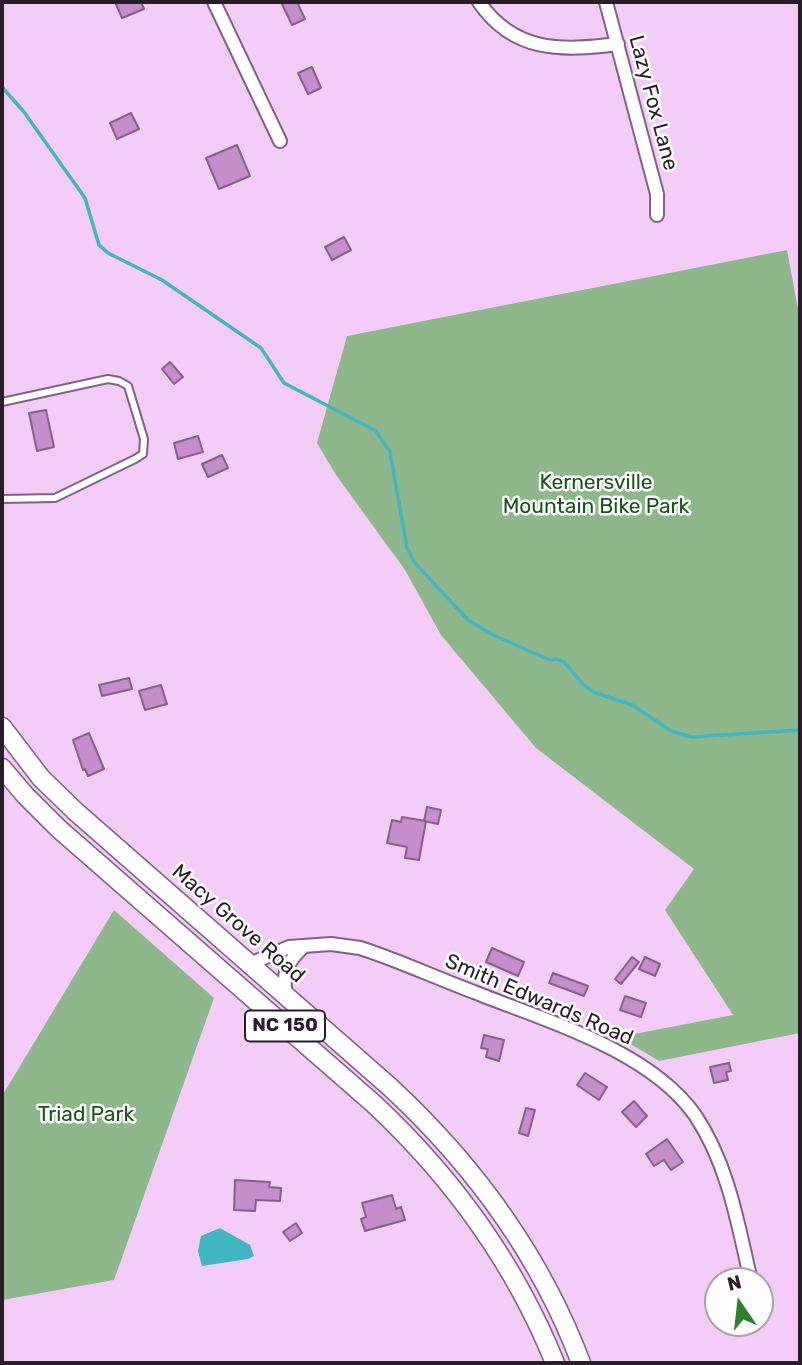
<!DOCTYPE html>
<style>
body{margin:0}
#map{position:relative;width:802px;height:1365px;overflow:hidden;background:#f3cdf7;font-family:Rubik,sans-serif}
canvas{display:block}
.frame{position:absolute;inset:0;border:4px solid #2a1c2b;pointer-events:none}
.north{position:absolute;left:704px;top:1267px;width:70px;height:70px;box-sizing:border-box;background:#fdfdfd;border:2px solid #a9a3a9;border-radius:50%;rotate:346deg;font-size:19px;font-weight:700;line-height:28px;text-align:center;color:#2a1c2b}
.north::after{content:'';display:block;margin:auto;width:24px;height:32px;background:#2d812e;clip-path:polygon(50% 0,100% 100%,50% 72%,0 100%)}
</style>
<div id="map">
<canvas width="802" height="1365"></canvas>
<div class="frame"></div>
<div class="north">N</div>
</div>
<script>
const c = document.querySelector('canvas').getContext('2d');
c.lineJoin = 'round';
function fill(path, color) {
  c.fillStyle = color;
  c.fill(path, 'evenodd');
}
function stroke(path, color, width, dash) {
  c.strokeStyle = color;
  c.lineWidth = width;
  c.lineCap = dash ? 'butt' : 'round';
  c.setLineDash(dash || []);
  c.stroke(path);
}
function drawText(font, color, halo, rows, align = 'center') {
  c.font = font + ' Rubik,sans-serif';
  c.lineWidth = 5;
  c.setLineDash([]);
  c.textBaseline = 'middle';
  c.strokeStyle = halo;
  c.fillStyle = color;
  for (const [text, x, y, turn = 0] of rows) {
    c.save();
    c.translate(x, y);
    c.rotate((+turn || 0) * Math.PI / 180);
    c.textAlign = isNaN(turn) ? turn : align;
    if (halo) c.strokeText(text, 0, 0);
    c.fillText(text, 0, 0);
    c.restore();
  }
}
const green = new Path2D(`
 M787,250L800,320V1033L659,1061L619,1037L733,1015L665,910L694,869L536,748L441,635L405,570L336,475L317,443L347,336Z
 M114,910L214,998L114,1280L2,1300V1096Z`);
const water = new Path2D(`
 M220,1228L250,1245L254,1256L248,1259L202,1266L198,1251L201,1236Z`);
const stream = new Path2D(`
 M2,87L24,112L85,198L99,245L108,253L162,280L261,348L284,383L376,431L390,452L407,548L415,563L468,620L491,634L527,650L550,660L557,659L564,662L583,684L593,692L632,705L671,731L692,737L800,730`);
const building = new Path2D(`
 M115,2H141L144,9L122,18Z
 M281,2H297L305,19L292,25Z
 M312,67L321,88L308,94L298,73Z
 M131,113L139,129L117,139L110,123Z
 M237,145L250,176L219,189L206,158Z
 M344,237L351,250L332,260L325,247Z
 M170,362L183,377L174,384L162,369Z
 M46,410L54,447L37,451L29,413Z
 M198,436L203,452L178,459L174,443Z
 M222,455L228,468L208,477L202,464Z
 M129,678L132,689L102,696L99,685Z
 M161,685L167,704L145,710L139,691Z
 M89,733L104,769L88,776L85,769L83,770L73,740Z
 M427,807L441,810L438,824L424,821Z
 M402,817L426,821L419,860L405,858L407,847L387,843L392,820L401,822Z
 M492,948L524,962L518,976L486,962Z
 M632,957L639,962L621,984L615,979Z
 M645,957L660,964L655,976L639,969Z
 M553,973L588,986L584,996L549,983Z
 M625,996L646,1003L641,1017L620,1010Z
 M484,1035L504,1040L499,1061L486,1057L488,1049L481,1048Z
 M729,1063L731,1071L726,1072L728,1080L714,1083L710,1067Z
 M585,1073L607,1087L599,1100L577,1085Z
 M634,1101L647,1116L636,1127L622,1112Z
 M526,1108L535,1110L528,1136L519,1133Z
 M667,1139L683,1162L671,1170L664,1160L654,1166L646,1154Z
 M235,1180L270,1182L269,1187L281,1188L280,1201L256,1200L255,1211L234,1210Z
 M392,1195L396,1209L401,1207L405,1220L365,1231L361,1219L366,1217L362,1203Z
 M296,1223L302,1233L290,1241L283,1232Z`);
const service = new Path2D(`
 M2,402L108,379L119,381L128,386L144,439L143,454L135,459L55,498L2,499`);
const minor = new Path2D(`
 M214,2L280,141
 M479,2C514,53 562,51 618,44
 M606,2L657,194V215
 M250,964L289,947L331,944L360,948C398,960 436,978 474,992C546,1021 649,1050 695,1115C728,1164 738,1224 751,1281
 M286,996C282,973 287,962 303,947`);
const primary = new Path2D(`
 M2,727L41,778L75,811L390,1087C473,1164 541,1257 581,1363
 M2,768L25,795L59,829L374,1104C452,1177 515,1264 555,1363`);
const shields = [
 [285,1026,80]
];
const shieldNames = [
 ["NC 150",285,1026]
];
const streetNames = [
 ["Lazy Fox Lane",653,103,75],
 ["Macy Grove Road",238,924,41],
 ["Smith Edwards Road",539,1000,23]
];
const parkNames = [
 ["Kernersville",596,483],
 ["Mountain Bike Park",596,507],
 ["Triad Park",86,1115]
];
fill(green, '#8eb78b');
fill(water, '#41b5c0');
stroke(stream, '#41b5c0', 3.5);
fill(building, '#c48eca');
stroke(building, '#846287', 2);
stroke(service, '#826186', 10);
stroke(minor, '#826186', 16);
stroke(primary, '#826186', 21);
stroke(service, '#fff', 6);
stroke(minor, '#fff', 12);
stroke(primary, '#fff', 18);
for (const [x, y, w] of shields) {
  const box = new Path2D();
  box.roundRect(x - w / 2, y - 15.5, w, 31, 5);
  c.fillStyle = '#fdfdfd';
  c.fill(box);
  stroke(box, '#2a1c2b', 2);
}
drawText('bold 19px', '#2a1c2b', null, shieldNames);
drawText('21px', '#2a1c2b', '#fdfdfd', streetNames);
drawText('21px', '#19531a', '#fdfdfd', parkNames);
</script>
